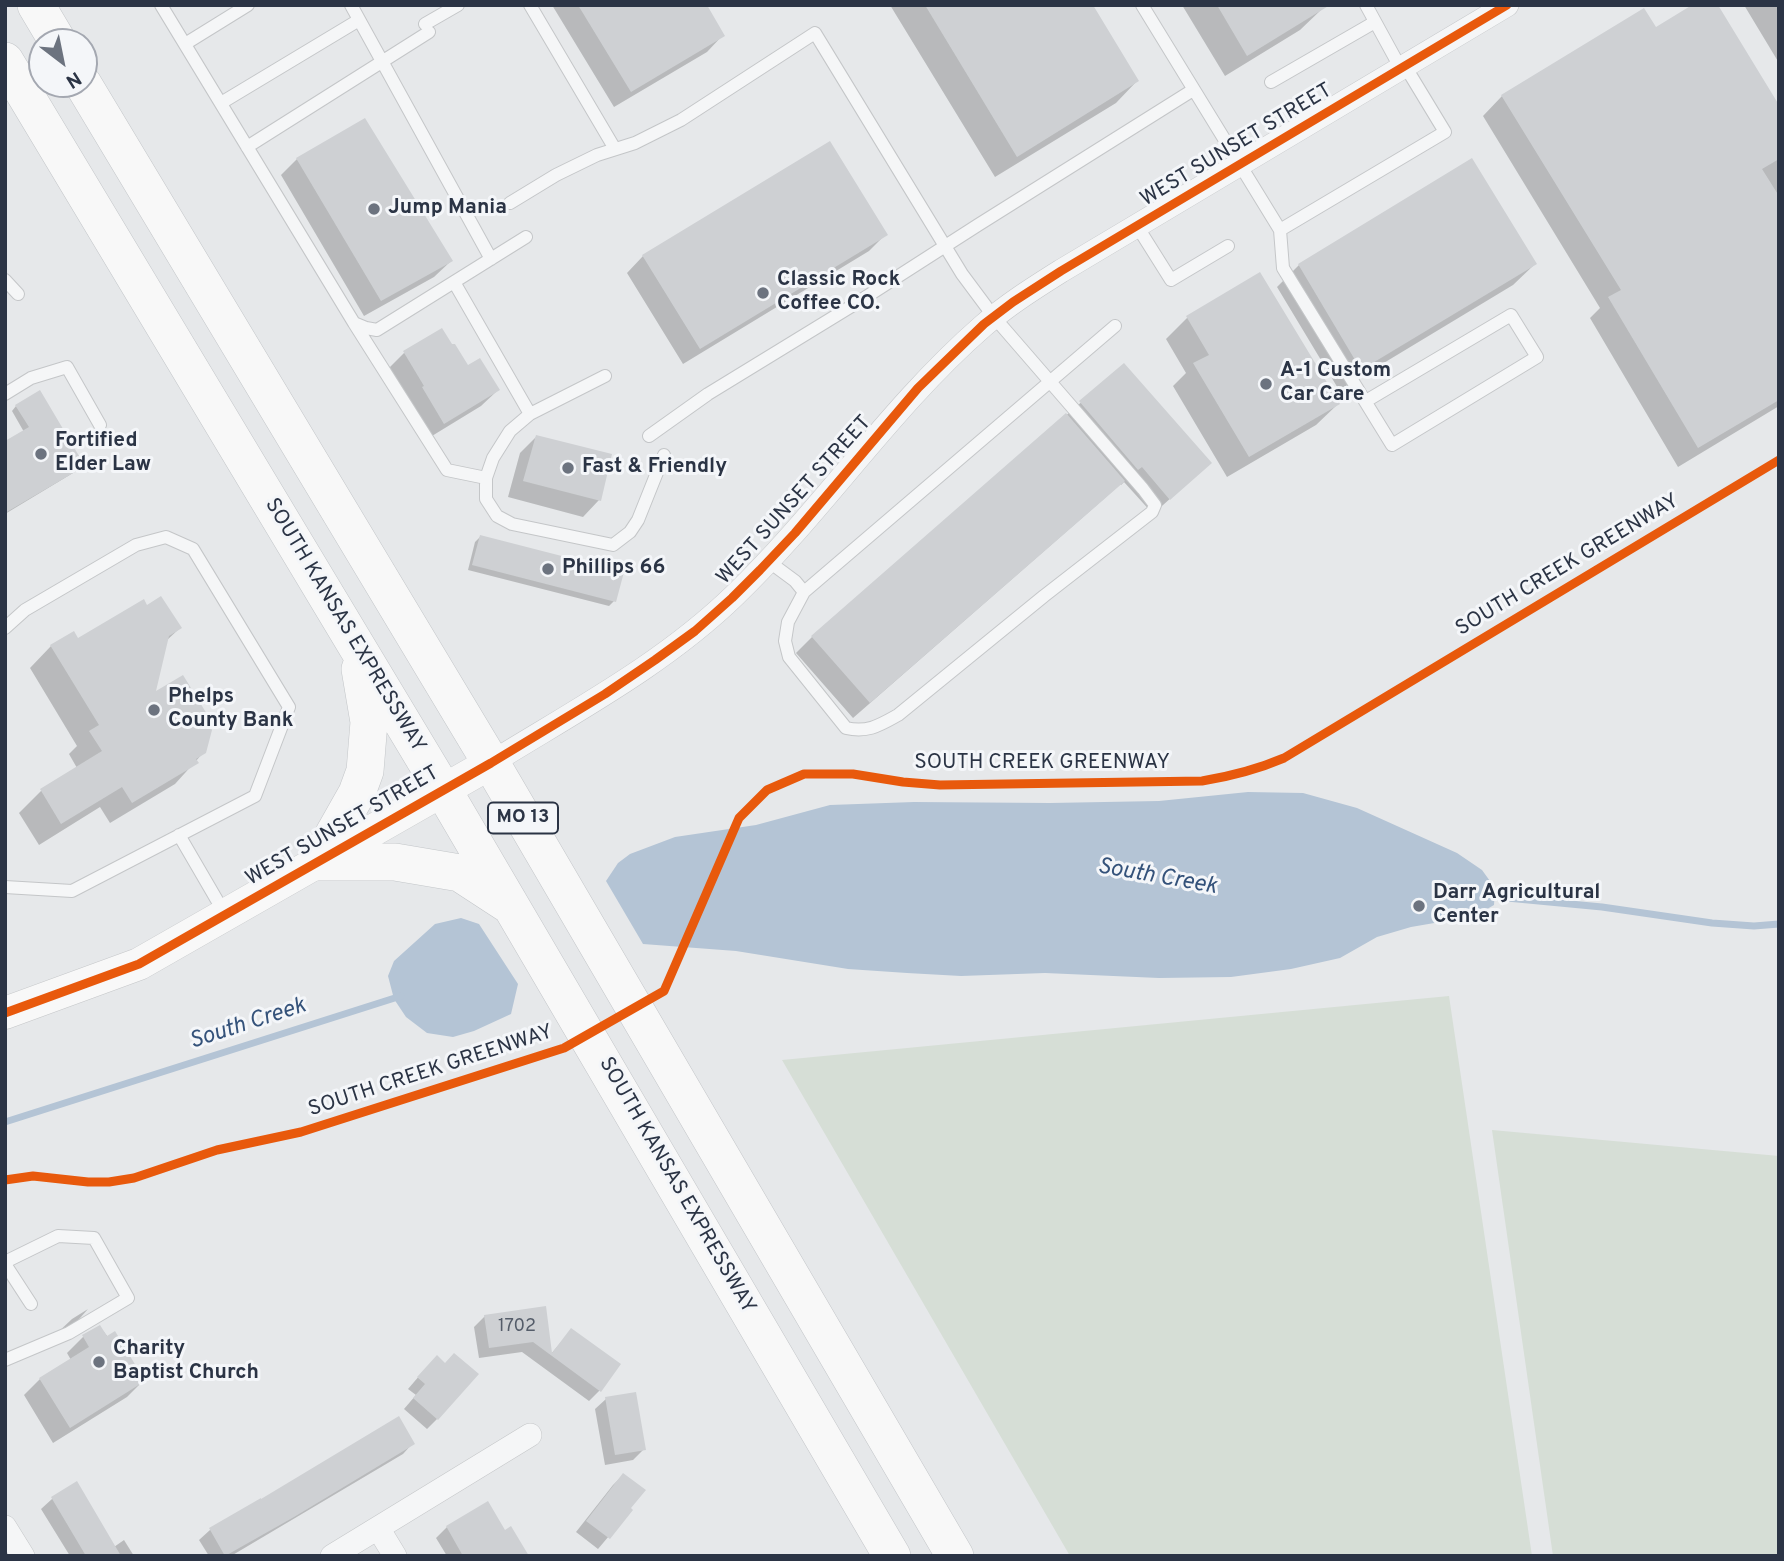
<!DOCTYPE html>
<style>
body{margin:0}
#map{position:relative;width:1784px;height:1561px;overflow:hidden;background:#e6e8ea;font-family:Overpass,sans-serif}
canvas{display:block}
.frame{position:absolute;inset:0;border:7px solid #2b3445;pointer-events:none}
.north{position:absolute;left:28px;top:28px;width:70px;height:70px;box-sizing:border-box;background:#f4f6f9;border:2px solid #a4a8b1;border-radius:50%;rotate:148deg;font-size:19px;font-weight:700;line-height:28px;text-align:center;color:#2b3445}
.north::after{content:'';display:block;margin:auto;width:24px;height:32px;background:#6c737f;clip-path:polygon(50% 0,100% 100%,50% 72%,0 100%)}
</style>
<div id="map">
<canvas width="1784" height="1561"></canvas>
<div class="frame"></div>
<div class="north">N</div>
</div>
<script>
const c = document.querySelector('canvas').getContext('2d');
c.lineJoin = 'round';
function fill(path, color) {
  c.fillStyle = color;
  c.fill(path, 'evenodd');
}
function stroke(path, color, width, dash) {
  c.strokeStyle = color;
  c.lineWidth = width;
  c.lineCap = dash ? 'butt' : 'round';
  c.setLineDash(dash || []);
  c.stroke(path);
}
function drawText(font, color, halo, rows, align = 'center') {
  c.font = font + ' Overpass,sans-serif';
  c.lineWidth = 6;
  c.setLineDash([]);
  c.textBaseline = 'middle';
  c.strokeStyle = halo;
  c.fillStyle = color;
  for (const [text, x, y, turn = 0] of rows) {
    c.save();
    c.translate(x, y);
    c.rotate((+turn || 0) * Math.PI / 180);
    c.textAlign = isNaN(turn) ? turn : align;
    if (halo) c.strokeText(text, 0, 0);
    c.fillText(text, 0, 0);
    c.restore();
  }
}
const green = new Path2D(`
 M1449,996L1532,1556H1070L782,1060Z
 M1492,1130L1779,1156V1556H1553Z`);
const water = new Path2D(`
 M1248,792L1303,793L1357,808L1457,853L1482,870L1495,888L1494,905L1475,916L1411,927L1377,937L1340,958L1291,969L1231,977L1159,978L1045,973L961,976L907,973L848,969L736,951L643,944L606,881L618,863L630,854L675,837L756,825L830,805L914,802L1050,803L1159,801Z
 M461,918L479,924L518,984L511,1014L474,1031L453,1037L427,1033L406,1017L394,999L388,976L394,961L435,924Z`);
const shadow = new Path2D(`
 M552,5H705L723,35L707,52L614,107Z
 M890,5H1091L1137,81L1116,103L995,177Z
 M1182,5H1320L1322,9L1300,30L1225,76Z
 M1744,5H1779V63Z
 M1655,30L1779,108V406L1678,467L1590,318L1600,308L1483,116L1502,96Z
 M365,120L451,261L434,277L364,316L281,175L297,159Z
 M885,235L869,251L683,364L627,273L643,256Z
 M1535,264L1513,285L1339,390L1277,287L1299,265Z
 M1188,317L1338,404L1316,425L1227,477L1173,386L1186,373L1166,339Z
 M404,353L467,368L498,390L481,406L427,439L388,369Z
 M1124,365L1210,463L1153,514L1124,482L1121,485L1120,484L1106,497L853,718L796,653L812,637Z
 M16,406L83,466L78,470L5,514V443L24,432L12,411Z
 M536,437L599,500L583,517L508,497L520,453Z
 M480,537L614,601L609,606L468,570L475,542Z
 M147,607L180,628L166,641L153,694L205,721L204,752L175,784L110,823L100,807L39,845L19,813L41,791L77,768L69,754L77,746L30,668L51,646L77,640Z
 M544,1308L551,1354L571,1330L600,1390L589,1401L522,1352L479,1358L474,1327L485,1316Z
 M88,1309L73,1326L55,1335L72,1319Z
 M100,1327L143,1381L127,1397L53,1443L24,1395L40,1379L71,1360L67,1353L83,1337Z
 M426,1368L437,1419L427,1429L404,1409L416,1395L408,1389Z
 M606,1399L644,1449L633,1460L605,1465L595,1409Z
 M413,1443L403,1454L231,1556H209L199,1540L210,1530L260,1500Z
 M623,1475L629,1509L631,1510L598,1549L576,1532L613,1485Z
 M77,1484L114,1547L124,1540L134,1556H70L41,1509L52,1499Z
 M487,1504L504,1533L527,1556H447L436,1538L447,1527Z`);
const stream = new Path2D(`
 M1486,896L1602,907L1712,923L1754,926L1779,924
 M5,1122L401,996`);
const building = new Path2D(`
 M578,5H707L725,36L631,92Z
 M925,5H1093L1139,81L1017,157Z
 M1217,5H1330L1247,56Z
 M1692,5H1718L1779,105V159L1762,169L1779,196V400L1698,448L1608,297L1621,290L1501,95L1644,8L1656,27Z
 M365,118L453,261L381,301L296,158Z
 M830,141L888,235L700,349L642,255Z
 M1472,158L1537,264L1361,370L1298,264Z
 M1260,272L1340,404L1249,457L1193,363L1209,355L1186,316Z
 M442,328L452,344H455L468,365L480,358L500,390L444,424L422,387L424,386L403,351Z
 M1124,363L1212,463L1170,500L1142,467L1138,470L1079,401Z
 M40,390L85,466L5,513V441L29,427L15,405Z
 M1066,413L1125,481L870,703L811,636Z
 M536,435L612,454L601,501L523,481Z
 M480,535L624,572L616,602L472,565Z
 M161,596L182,628L169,636L156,691L183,675L210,719L207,721L212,730L206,753L196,759L199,763L132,803L122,787L61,824L40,789L102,751L89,731L99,725L50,645L74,631L78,638L144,599L147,605Z
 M546,1306L552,1353L571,1328L621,1364L601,1392L533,1342L489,1348L484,1315Z
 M100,1325L107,1336L115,1331L145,1381L70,1428L39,1378L89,1347L82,1335Z
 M454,1353L479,1374L438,1420L413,1398L425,1384L417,1377L437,1355L445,1363Z
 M636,1392L646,1450L615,1455L605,1397Z
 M399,1416L415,1444L294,1517L225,1556L209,1528L261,1498V1499Z
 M623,1473L646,1490L631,1508L633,1510L610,1539L586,1521Z
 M77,1481L121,1556H86L51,1497Z
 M488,1501L505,1530L511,1526L529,1556H463L446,1526Z`);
const lane = new Path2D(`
 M161,5L354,323L366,328L377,330L526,237
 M351,5L491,259
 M530,5L615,149
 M1142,5L1280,230L1445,132L1405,66
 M1366,5L1401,69
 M425,24L458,5
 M185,44L248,5
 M1271,82L1375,22
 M221,103L359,20
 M247,147L429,32
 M510,203L556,175L597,155L635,143L681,120L815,33L962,274L994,317L1143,489L1155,505L1152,512L1044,596L898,715C880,725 868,733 846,728L789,657L785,641L788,622L804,592L795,581L768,561
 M1137,226L1171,280L1228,246
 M1280,230L1283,268L1392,445L1537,357L1511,315L1366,401
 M5,280L18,294
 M454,282L530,414
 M354,323L447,470L486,478
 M605,376L530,414L510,431L493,458L486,478V499L497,516L512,524L613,545L630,532L638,520L664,455
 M5,394L31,378L67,367L100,425
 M649,436L708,394L855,304L978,225L1193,90
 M804,592L1115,326
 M5,628L25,610L136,545L166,537L193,549L289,707L255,796L72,891L5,887
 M179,835L225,914
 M5,1262L58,1236L94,1238L128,1298L69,1333L5,1360
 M5,1264L31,1304`);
const street = new Path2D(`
 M491,763C575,711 664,664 735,595C823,510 891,406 983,326C1007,305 1034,288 1061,271L1507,5
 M5,1527L23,1556
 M378,1528L395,1556
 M332,1556L530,1435`);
const secondary = new Path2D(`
 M5,1013L139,964L491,763`);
const primary = new Path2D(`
 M36,5L58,42
 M5,61L443,790L892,1556
 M83,84L491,763L955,1556
 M360,669L369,722L365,771L357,793L318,862H395L460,873L506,903`);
const cycleway = new Path2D(`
 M5,1013L139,964L491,763L605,694L655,660L695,631L732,598L760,570L795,533L918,388L952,355L984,324L1013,302L1061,271L1507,5
 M5,1180L33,1176L88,1182H109L134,1178L217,1150L301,1132L564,1048L664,991L739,818L767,790L804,774H853L903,782L940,785L1202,781C1232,776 1256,770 1284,758L1779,460`);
const markers = [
 [374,209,7,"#6c737f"],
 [763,293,7,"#6c737f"],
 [1266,384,7,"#6c737f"],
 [41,454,7,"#6c737f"],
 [568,468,7,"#6c737f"],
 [548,569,7,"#6c737f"],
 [154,710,7,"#6c737f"],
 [1419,906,7,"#6c737f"],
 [99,1362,7,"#6c737f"]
];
const numberNames = [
 ["1702",517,1327]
];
const shields = [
 [523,818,70]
];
const shieldNames = [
 ["MO 13",523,818]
];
const streetNames = [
 ["WEST SUNSET STREET",1237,146,-31],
 ["WEST SUNSET STREET",795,501,-48],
 ["SOUTH CREEK GREENWAY",1568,566,-31],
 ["SOUTH KANSAS EXPRESSWAY",344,626,59],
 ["SOUTH CREEK GREENWAY",1042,764],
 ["WEST SUNSET STREET",343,827,-30],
 ["SOUTH CREEK GREENWAY",431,1072,-18],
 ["SOUTH KANSAS EXPRESSWAY",676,1186,60]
];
const poiNames = [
 ["Jump Mania",388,209],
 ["Classic Rock",777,281],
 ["Coffee CO.",777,305],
 ["A-1 Custom",1280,372],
 ["Car Care",1280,396],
 ["Fortified",55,442],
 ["Elder Law",55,466],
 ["Fast & Friendly",582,468],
 ["Phillips 66",562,569],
 ["Phelps",168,698],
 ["County Bank",168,722],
 ["Darr Agricultural",1433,894],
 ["Center",1433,918],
 ["Charity",113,1350],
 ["Baptist Church",113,1374]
];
const waterNames = [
 ["South Creek",1157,878,10],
 ["South Creek",248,1025,-18]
];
fill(green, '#d6ded6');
fill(water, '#b4c4d5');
fill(shadow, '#0003');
stroke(stream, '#b4c4d5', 7);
fill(building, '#ced0d3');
stroke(lane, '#c4c6c8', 14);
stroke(street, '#c4c6c8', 24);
stroke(secondary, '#c4c6c8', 33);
stroke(primary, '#c2c5c8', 38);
stroke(lane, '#f5f6f7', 12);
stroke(street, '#f5f6f7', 23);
stroke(secondary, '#f8f8f8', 32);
stroke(primary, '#f8f8f8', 37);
stroke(cycleway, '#e8590c', 9);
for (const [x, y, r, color] of markers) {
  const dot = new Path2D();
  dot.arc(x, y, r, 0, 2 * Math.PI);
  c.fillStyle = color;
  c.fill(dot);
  stroke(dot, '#f4f6f9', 2.5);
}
drawText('18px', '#545c69', null, numberNames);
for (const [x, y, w] of shields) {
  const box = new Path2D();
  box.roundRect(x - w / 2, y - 15.5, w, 31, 5);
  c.fillStyle = '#f4f6f9';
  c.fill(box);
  stroke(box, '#2b3445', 2);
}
drawText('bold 19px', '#2b3445', null, shieldNames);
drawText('21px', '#2b3445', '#f4f6f9', streetNames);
drawText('bold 21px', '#2b3445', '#f4f6f9', poiNames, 'left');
drawText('italic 23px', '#34527a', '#f4f6f9', waterNames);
</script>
